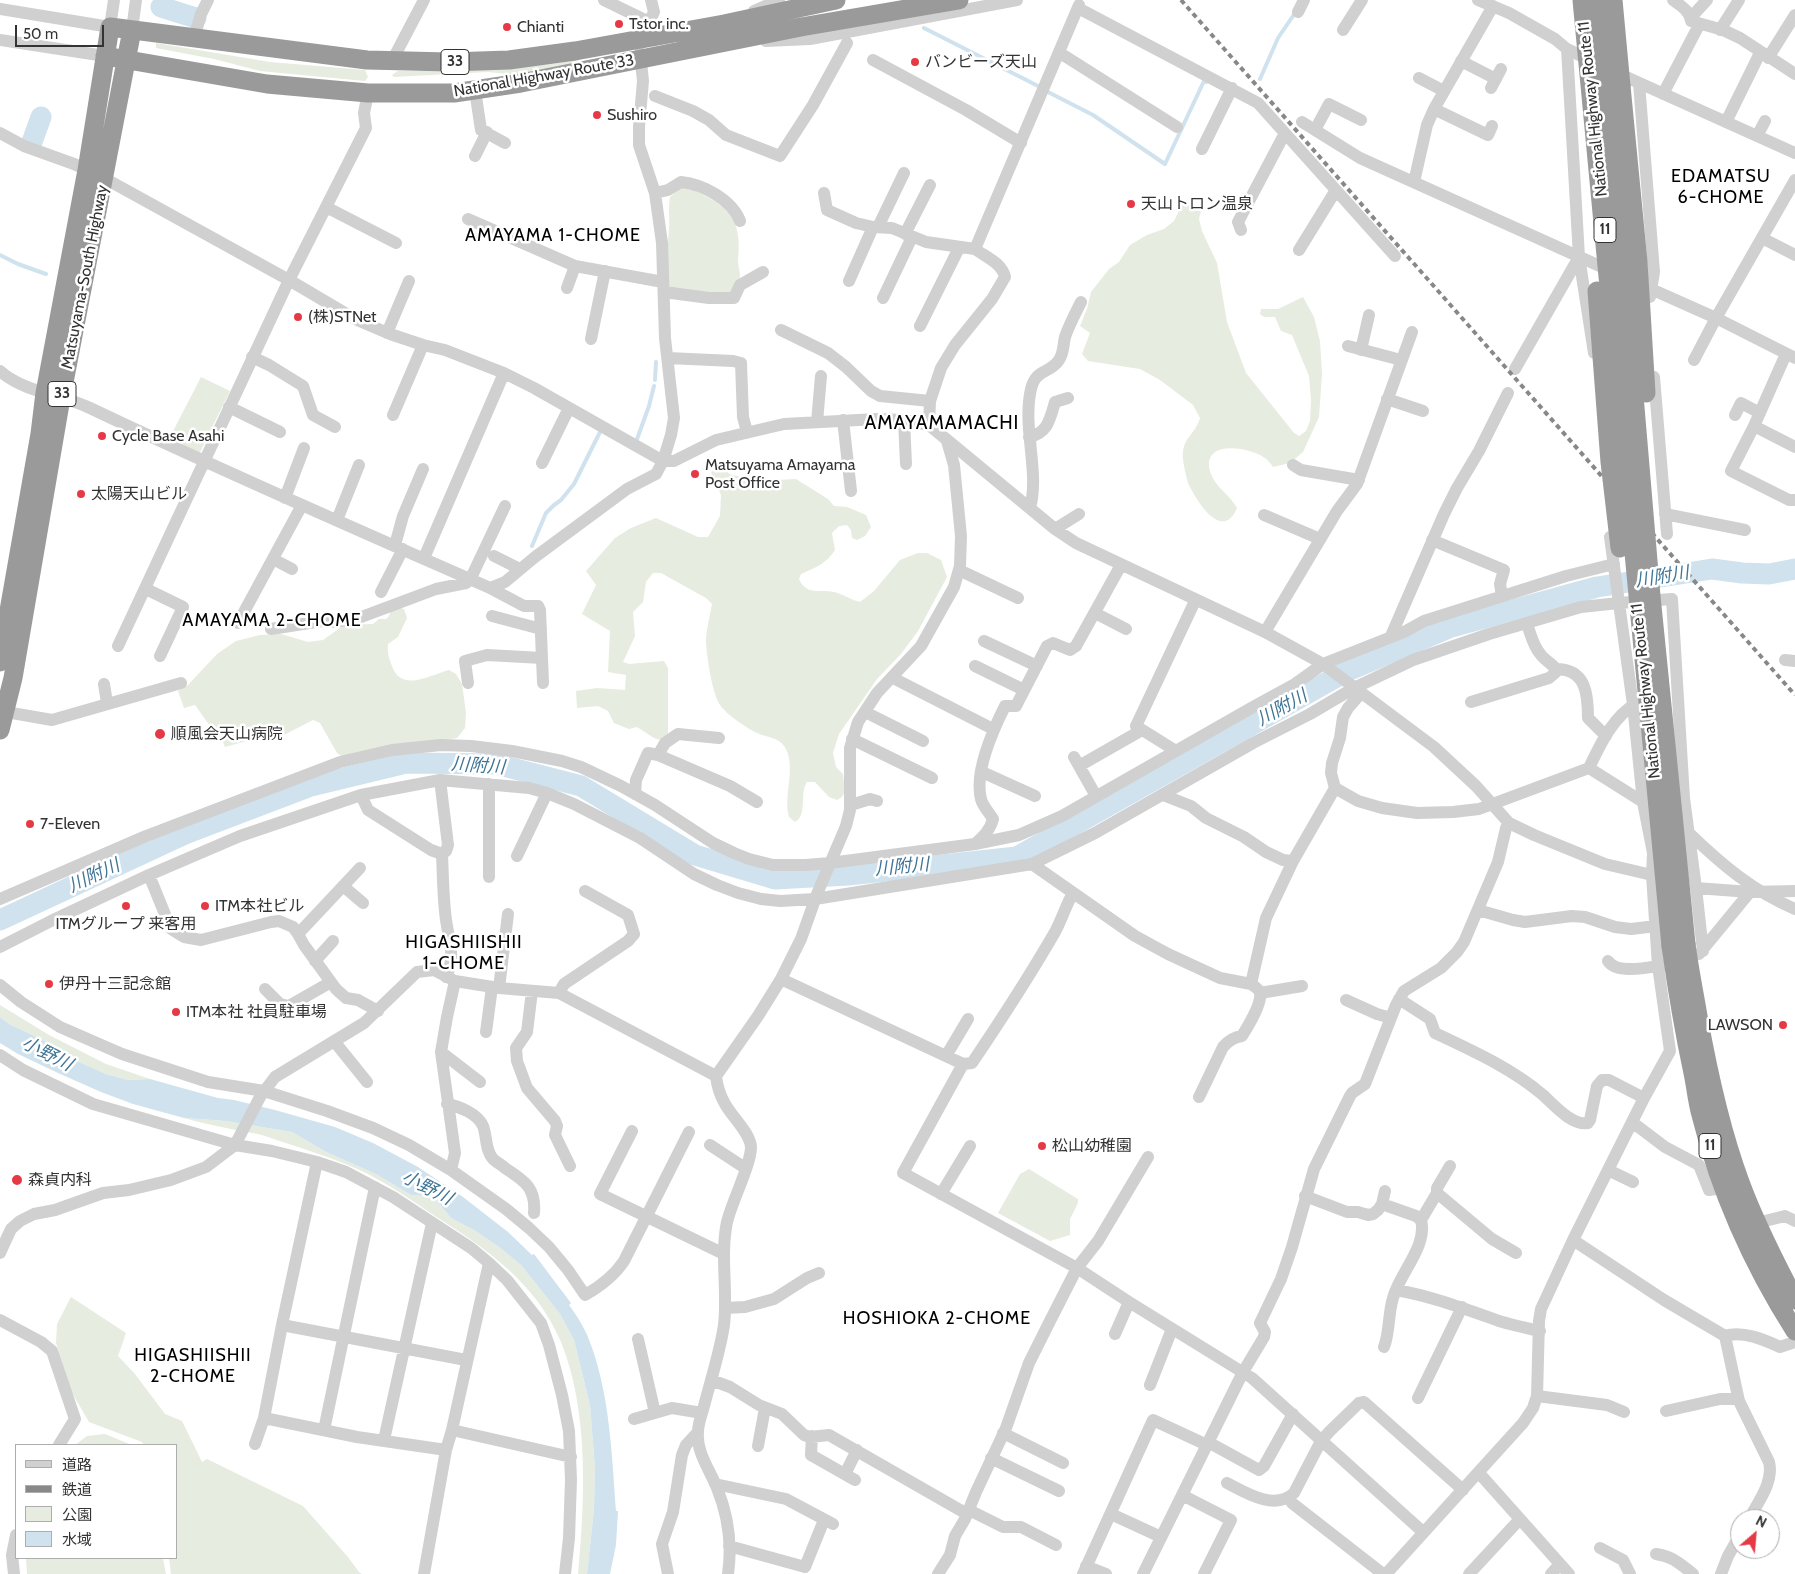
<!DOCTYPE html>
<meta charset="utf-8">
<style>
body{margin:0}
#map{position:relative;width:1795px;height:1574px;overflow:hidden;background:#fff;font-family:Cabin,"Noto Sans JP",sans-serif}
canvas{display:block}
.legend{position:absolute;left:15px;top:1444px;width:162px;height:115px;box-sizing:border-box;background:#fff;border:1px solid #adadad;margin:0;padding:6px 9px;list-style:none;font-size:15px;color:#333}
.legend li{display:flex;align-items:center;gap:10px;height:25px}
.legend b{width:25px;border:1px solid #adadad}
.north{position:absolute;left:1730px;top:1509px;width:50px;height:50px;box-sizing:border-box;background:#fff;border:1px solid #adadad;border-radius:50%;rotate:27deg;font-size:14px;font-weight:700;line-height:20px;text-align:center;color:#333}
.north::after{content:'';display:block;margin:auto;width:18px;height:22px;background:#e63946;clip-path:polygon(50% 0,100% 100%,50% 72%,0 100%)}
.scale{position:absolute;left:15px;top:25px;width:89px;height:22px;box-sizing:border-box;border:2px solid #333;border-top:0;padding-left:6px;font-size:15px;line-height:18px;white-space:nowrap;color:#333;-webkit-text-stroke:4px #fff;paint-order:stroke}
</style>
<div id="map">
<canvas width="1795" height="1574"></canvas>
<ul class="legend">
<li><b style="height:6px;background:#d0d0d0"></b>道路</li>
<li><b style="height:6px;background:#888"></b>鉄道</li>
<li><b style="height:14px;background:#e6ecdf"></b>公園</li>
<li><b style="height:14px;background:#cfe2ee"></b>水域</li>
</ul>
<div class="north">N</div>
<div class="scale">50 m</div>
</div>
<script>
const c = document.querySelector('canvas').getContext('2d');
c.lineJoin = 'round';
function fill(path, color) {
  c.fillStyle = color;
  c.fill(path, 'evenodd');
}
function stroke(path, color, width, dash) {
  c.strokeStyle = color;
  c.lineWidth = width;
  c.lineCap = dash ? 'butt' : 'round';
  c.setLineDash(dash || []);
  c.stroke(path);
}
function drawText(font, color, halo, rows, align = 'center') {
  c.font = font + ' Cabin,"Noto Sans JP",sans-serif';
  c.lineWidth = 5;
  c.setLineDash([]);
  c.textBaseline = 'middle';
  c.strokeStyle = halo;
  c.fillStyle = color;
  for (const [text, x, y, turn = 0] of rows) {
    c.save();
    c.translate(x, y);
    c.rotate((+turn || 0) * Math.PI / 180);
    c.textAlign = isNaN(turn) ? turn : align;
    if (halo) c.strokeText(text, 0, 0);
    c.fillText(text, 0, 0);
    c.restore();
  }
}
const green = new Path2D(`
 M156,43L270,62L365,70L368,77L365,81L260,71L214,59L156,48Z
 M579,60L580,62L517,75L488,72L394,77L392,75L398,71C459,70 519,70 579,60Z
 M681,188C690,187 699,192 707,197C736,212 741,229 738,261C738,266 740,271 740,276C739,281 734,289 732,294L674,290L668,285C667,266 667,248 669,229C670,218 668,208 670,197Z
 M1186,203L1196,205L1201,211L1199,219L1202,231L1217,263L1227,322L1246,373L1294,433L1299,436L1306,431L1310,421L1311,400L1309,376L1292,335L1281,331L1275,317H1264L1260,314L1261,309H1278L1303,297L1314,317L1320,341L1322,374L1319,417L1303,452L1290,463L1273,467C1271,464 1268,460 1265,458C1252,448 1206,439 1209,467C1212,486 1229,493 1237,508C1222,543 1196,500 1188,483C1186,476 1184,467 1183,460C1181,437 1195,436 1200,418L1193,405L1160,380L1140,369L1088,361L1082,354L1090,333L1080,326L1087,309L1091,292L1109,269L1119,262L1130,245L1147,235L1164,229L1174,221L1182,205Z
 M201,377L230,391L199,454L169,439Z
 M724,465L729,474L758,481L796,479L828,499L834,506L847,507L866,515L871,527L865,536L857,540L852,538L851,530L847,525L839,526L832,533L835,550C827,563 815,568 801,574L799,579C801,584 805,588 810,590C818,592 826,590 834,592C843,594 851,600 860,602L874,591L900,560L918,553H927L941,560L947,577L918,631L901,654L877,679L839,734L833,753L836,767L843,774L845,792L842,797L837,800L829,797L815,782H807C799,793 808,815 795,822L789,817C783,795 796,770 786,749C780,737 768,738 757,733C747,728 727,715 720,705C712,693 707,658 706,642C706,630 710,616 712,604L706,598L661,573H653L646,582L643,602L633,612L635,636L623,662L629,664L664,661L668,668V733L664,741L654,738L637,727L629,729L614,723L608,711L598,706L577,708L576,691L597,688L625,690L626,675L608,672L610,631L582,614L596,585L586,571L615,538L631,528L656,518L698,537H708L720,516L721,495L711,472Z
 M397,607L404,609L407,618L398,637L388,644C387,651 389,659 392,666C401,693 430,675 449,670L456,674L462,684L466,713L465,728L457,738L346,759L337,753L320,723L313,720L282,736L271,734L225,747L218,729L210,726L195,705L184,708L178,691L188,685L217,654L236,641L260,635L281,634L308,642L323,640L344,625L373,624L379,619H386L389,616L391,610Z
 M0,1005L49,1035L106,1064L150,1079L128,1080L106,1074L61,1054L41,1039L9,1024L0,1017Z
 M184,1118L226,1121L292,1132L326,1152L376,1174L411,1195L429,1196L437,1201L451,1218L474,1230L499,1247L521,1265L560,1314L574,1340L590,1405L595,1468L594,1509L587,1574H578C585,1501 589,1411 561,1342C536,1283 487,1249 435,1216C413,1201 391,1186 368,1174C335,1158 300,1148 265,1136C256,1133 245,1132 236,1130C218,1126 201,1123 184,1118Z
 M1029,1169L1078,1199V1203L1070,1219V1235L1050,1241L998,1213L1020,1174Z
 M71,1297L126,1333L118,1356L135,1374L165,1414L182,1421L202,1462L207,1459L303,1506L348,1557L359,1572L362,1574H171L169,1558H176V1445H144L142,1442L89,1422L71,1391L56,1343L57,1324Z
 M105,1434L132,1445H75L87,1436Z
 M26,1558H163L166,1574H27Z`);
const water = new Path2D(`
 M0,1017L9,1024L41,1039L61,1054L106,1074L128,1080L150,1079L218,1098L234,1100L275,1110L335,1127L373,1143L418,1167L463,1197L508,1232L532,1255L534,1254L571,1303L569,1305C578,1317 586,1330 591,1345C610,1397 612,1456 616,1511H618L616,1545L610,1574H587L594,1509L595,1468L590,1405L574,1340L560,1314L521,1265L499,1247L474,1230L451,1218L437,1201L429,1196L411,1195L376,1174L326,1152L292,1132L226,1121L184,1118L133,1104L101,1092L58,1073L18,1054L0,1043Z`);
const stream = new Path2D(`
 M924,28L1038,86
 M1260,79L1278,38L1295,13
 M1048,92L1093,115L1165,164L1204,81L1206,82
 M0,255L18,264L46,274
 M655,380L656,362
 M636,442L649,406L654,386
 M532,546L546,513L554,505L561,500L574,484L601,430`);
const river = new Path2D(`
 M161,7L196,18
 M32,142L41,117
 M0,920L185,834L311,786L406,763L496,764L581,786L695,855L775,879L848,875L1017,857L1347,671L1451,627L1597,587L1712,569L1742,573L1769,574L1795,569`);
const minor = new Path2D(`
 M604,0L649,22
 M651,0L654,12L649,22L652,28
 M1478,0L1509,13L1555,39L1567,49L1592,61
 M1673,0C1681,6 1690,11 1691,21L1723,30L1740,38L1795,74
 M1078,8L1258,103L1395,256
 M0,9L110,27L114,0
 M754,11L779,0
 M1298,12L1304,0
 M1691,16L1696,12L1707,0
 M132,30L136,0
 M1343,30L1362,0
 M1720,30L1739,0
 M194,38L201,14L208,0
 M0,40L105,56
 M766,41L810,39L1017,0
 M1567,49L1579,257L1594,353
 M1060,53L1177,127
 M1768,58L1795,15
 M873,60L966,110L1021,143
 M392,61L424,0
 M1461,61L1496,79
 M1615,72L1795,153
 M1419,78L1444,91
 M1639,83L1654,272L1650,297
 M1491,88L1501,69
 M475,90L481,130L505,143
 M1663,94L1699,25
 M655,96L693,111L709,120L726,135L780,156L813,105L847,43
 M1434,109L1488,135L1492,126
 M1302,122L1360,158L1613,272
 M1726,122L1760,53
 M1315,130L1329,104L1361,120
 M0,133L24,146L74,164L104,178L289,280L355,319L390,334L423,345L445,350L504,373L534,388L663,461H674L716,440L784,424L877,419L904,420L929,425L1055,529L1076,543L1265,632L1323,664L1434,747L1476,786L1509,823L1534,835L1605,864L1652,875
 M1757,136L1765,121
 M1202,149L1232,88
 M475,156L487,132
 M1414,182L1427,125L1434,109L1493,6
 M655,193L668,190L681,182C703,184 732,200 740,221
 M824,193L827,210L856,223L873,227L892,228L926,242L975,249
 M326,207L396,243
 M468,219L575,266L663,282
 M878,227L904,173
 M1241,230L1238,222L1285,133
 M905,234L930,185
 M1762,238L1795,255
 M1299,250L1336,190
 M849,281L873,227
 M1633,281L1716,318L1795,358
 M567,288L575,266
 M664,292L709,298H734L740,285L763,272
 M883,298L912,237
 M920,326L959,248
 M781,330L828,353L846,367L871,391L880,396L930,401
 M387,333L409,281
 M591,339L605,271
 M1348,346L1401,360
 M1361,350L1369,315
 M1786,354L1754,426L1731,471L1789,500H1795
 M252,357L269,365L303,386L313,415L335,427
 M668,358L733,361L741,363L743,417L747,432
 M1694,360L1716,318L1795,180
 M1515,369L1579,257
 M0,371C25,393 61,394 90,408C222,471 356,529 490,588L505,582L535,557L627,489L656,474L663,461L671,435L674,418L665,338L662,243L655,193L639,145V127L643,81L640,53
 M1654,377L1667,534
 M1387,399L1423,411
 M229,407L280,432
 M393,415L423,345
 M1735,415L1741,403L1760,413
 M843,420L851,491
 M904,420L906,464
 M817,422L821,376
 M929,425L930,401L941,368L955,345L992,299L1005,277C1002,263 986,257 975,249L1079,5
 M1754,426L1795,447
 M1029,437C1048,433 1050,419 1055,402L1068,398
 M542,463L569,408
 M1293,465L1301,470L1359,480
 M285,498L304,448
 M1030,508C1040,472 1022,428 1031,389C1036,368 1050,374 1059,360C1064,353 1063,345 1065,337C1069,325 1075,314 1081,302
 M1665,514L1745,530
 M1264,515L1320,539
 M337,520L359,465
 M1055,529L1079,514
 M1432,540L1504,570L1500,584L1502,596
 M395,545L403,516L423,469
 M494,556L520,569
 M424,558L504,373
 M273,559L292,569
 M959,570L1018,598
 M490,588L524,606H538L540,610L543,683
 M146,589L183,607L160,656
 M381,592L403,549
 M1095,613L1126,629
 M492,616L541,629
 M238,623L302,505
 M271,629L322,621L335,622L356,619L436,589L466,583L470,580L505,506
 M1265,632L1337,511L1357,484L1412,332
 M1391,636L1444,514L1457,488L1479,451L1508,393
 M984,641L1037,666
 M118,646L289,280L366,128L364,113L368,93
 M1785,660L1795,661
 M975,666L1024,690
 M1556,669C1586,669 1588,694 1588,718L1606,736
 M893,678L993,729
 M468,683L465,661L487,655L542,658
 M104,684L107,703
 M1361,693L1348,708L1343,717L1340,738L1332,763L1331,773L1335,788L1358,801L1382,808L1417,813L1453,812L1479,809L1589,768L1643,802L1647,801
 M1471,702L1549,678L1555,673L1556,669C1552,664 1545,660 1541,655C1533,646 1531,635 1527,624
 M0,711L52,720L181,683
 M865,712L923,741
 M852,739L932,778
 M1176,751L1136,726L1195,601
 M658,755L665,743L678,734L719,738
 M1074,757L1096,796
 M1079,766L1142,730
 M1589,768C1600,745 1613,716 1637,703
 M982,772L1035,796
 M440,780L448,845L446,851L442,854
 M635,794L636,780L648,753L658,755L730,786L757,802
 M361,795L368,810L431,850L442,854C443,876 443,898 446,920C449,941 456,956 446,977
 M1163,795L1191,806L1206,818L1244,837L1266,852L1283,860L1293,861
 M851,805L870,799L877,801
 M1689,833C1722,865 1753,891 1795,909
 M975,844C984,836 990,830 993,819C989,812 983,807 981,799C974,772 993,730 1005,706H1016L1047,646L1053,643L1070,650L1076,646L1121,565
 M517,856L547,793
 M1032,864L1135,936L1168,954L1220,978L1251,984
 M149,875L171,929L184,937L201,940L271,922L279,921L293,927L298,934L304,945L336,989L346,998L358,1000L378,1011
 M489,877V784
 M343,886L363,903
 M1696,888L1750,892
 M0,899L146,836L340,762L392,750L441,745L471,746L512,751L562,761L581,767L621,786L655,805L713,843L734,853L749,859L773,865H806L830,863L975,844L1019,835L1062,816L1253,707L1295,684L1323,664L1404,632L1424,621L1566,576L1614,564
 M1478,910L1513,920L1525,922L1572,916L1585,917L1615,927L1631,929L1656,926
 M298,934L360,868
 M0,947L51,921L149,875L240,836L361,795L440,780L529,788L547,793L574,804L640,838L694,874L717,885L738,893L761,899L780,901L815,899L1032,864L1095,833L1253,743L1310,714L1354,688L1413,660L1489,634L1581,607L1619,603L1610,537
 M1699,954L1750,892L1795,891
 M315,961L333,941
 M1608,961C1617,975 1650,967 1665,965
 M781,979L963,1064L903,1173L1077,1268L1129,1302L1252,1378L1423,1532
 M0,985L21,1002L60,1027L122,1054L208,1082L264,1091L327,1111L373,1128L409,1145L451,1170L506,1209L529,1228L549,1247L568,1270L585,1295C601,1286 614,1276 624,1261L689,1132
 M499,988L508,914
 M265,989L280,1004L289,1006L331,982
 M532,991L527,1032L516,1048L517,1061L527,1088L555,1121L557,1126L555,1135L570,1166
 M559,993L564,984L628,941L634,934L628,915L585,891
 M1260,993L1302,986
 M1399,999L1430,1019L1435,1033C1473,1051 1511,1068 1543,1095C1554,1105 1572,1126 1588,1123L1590,1120L1597,1086L1602,1080H1609L1644,1098
 M1346,1000L1377,1014L1391,1018
 M486,1032L492,987
 M334,1041L367,1082
 M441,1052L480,1082
 M0,1055L23,1070L93,1104L235,1145L272,1151L317,1162L346,1172L393,1197L471,1248L489,1263L507,1280L541,1323L549,1345L562,1395L569,1431L571,1480L569,1538L565,1574
 M946,1056L968,1019
 M963,1064L972,1063C1001,1020 1029,977 1055,932C1062,919 1066,905 1073,893
 M1199,1097L1223,1047C1229,1040 1234,1037 1242,1036C1248,1026 1262,1004 1260,993C1259,989 1254,986 1251,984L1266,918L1293,861L1335,788
 M447,1104C459,1106 478,1114 483,1126C487,1136 485,1150 493,1159C496,1162 502,1165 505,1168C525,1181 536,1188 534,1213
 M1632,1122L1665,1147L1699,1165L1709,1190L1729,1187
 M632,1131L600,1194L724,1254
 M710,1145L745,1168
 M451,1170L455,1153L441,1052L447,1017L455,981
 M1608,1170L1633,1182
 M1437,1193L1492,1239L1516,1253
 M941,1194L970,1146
 M1305,1196L1347,1212H1358L1368,1215L1373,1214L1378,1210L1382,1204L1385,1191
 M1382,1204L1416,1216L1421,1220C1428,1246 1399,1274 1393,1298C1388,1314 1390,1331 1384,1347
 M1421,1220L1437,1193V1188L1450,1166
 M1757,1223L1785,1216L1795,1221
 M1573,1240L1664,1300L1725,1336L1739,1401L1769,1462C1774,1482 1758,1502 1749,1519
 M0,1253L11,1229L20,1221L34,1214L55,1210L103,1193L129,1190L171,1180L206,1167L235,1145L260,1097L275,1077L364,1023L417,972L434,970L455,981L499,988L559,993L716,1076
 M1396,1290C1431,1296 1465,1309 1499,1321C1512,1325 1526,1328 1540,1331
 M725,1308L745,1307L774,1299L807,1278L819,1273
 M0,1320L41,1342L52,1351L75,1419L59,1445
 M282,1325L466,1360
 M1115,1334L1129,1302
 M1725,1336C1742,1330 1765,1340 1780,1347L1795,1342
 M638,1339L655,1413
 M711,1380L730,1387L759,1405L782,1414L804,1435L810,1437L829,1435L967,1514
 M1150,1385L1172,1329
 M1537,1396L1607,1405L1624,1412
 M1418,1398L1462,1307
 M1666,1411L1720,1399H1738
 M264,1418L357,1437L446,1450
 M634,1419L672,1408L702,1413
 M324,1430L375,1187
 M452,1430L571,1457
 M1003,1433L1063,1463
 M812,1436L811,1455L855,1480
 M384,1440L432,1223
 M1208,1442L1259,1470L1264,1466L1293,1414
 M255,1444L264,1418L282,1325L317,1162
 M758,1446L765,1408
 M991,1458L1059,1491
 M1479,1473L1569,1574
 M845,1474L857,1450
 M1227,1483C1246,1493 1275,1511 1294,1493L1321,1441L1330,1431L1359,1403L1364,1402L1463,1490
 M715,1484L786,1499L833,1524
 M1182,1495L1231,1520L1204,1574
 M1289,1498L1292,1503L1383,1574
 M969,1510L1003,1527H1021L1056,1545
 M1111,1514L1161,1537
 M729,1546L805,1567L824,1520
 M1600,1548L1623,1560L1630,1574
 M1656,1554C1674,1557 1679,1563 1693,1574
 M1086,1566L1106,1574
 M14,1574L12,1555L16,1535
 M424,1574L446,1450L452,1430L489,1263
 M668,1574L662,1544L673,1512L682,1455L686,1445L698,1432
 M728,1574C732,1546 728,1515 717,1488C710,1470 696,1452 698,1432C698,1423 702,1414 704,1406C711,1379 720,1352 724,1325C728,1291 720,1256 727,1222C732,1201 751,1165 751,1147C750,1132 730,1115 724,1102C719,1093 717,1085 716,1076L758,1016L781,979L801,939L817,894L846,826L850,810V748L858,722L877,693L921,646L954,587L960,566L961,536L954,465L947,441
 M938,1574L950,1555L955,1536L965,1519L976,1492L1006,1428L1029,1363L1050,1321L1077,1268L1098,1241L1148,1157
 M1083,1574L1153,1420L1207,1445
 M1143,1574L1243,1372L1264,1337L1265,1332L1260,1323L1281,1279L1292,1247L1314,1169L1350,1096L1352,1093L1365,1084L1396,1005L1404,991L1441,968L1457,952L1464,942L1498,862L1506,828L1509,823
 M1386,1574L1523,1423L1533,1408L1537,1396L1539,1321L1541,1309L1573,1240L1644,1098L1670,1051L1658,966L1652,875L1653,853L1643,802L1633,705L1619,603L1672,599L1684,798L1696,888L1703,951
 M1469,1574L1520,1519
 M1551,1574L1560,1564
 M1721,1574L1728,1556L1740,1535`);
const highway = new Path2D(`
 M1613,0L1621,86
 M105,56L267,84L368,93H454L521,83L801,27L959,0
 M0,662L40,434L45,393L87,170L110,27L367,60L449,62L509,60L575,51L724,24L836,0
 M0,730L13,678L61,398L132,30
 M1686,944C1689,968 1694,992 1698,1016C1708,1072 1720,1128 1740,1182C1755,1223 1775,1262 1795,1300
 M1671,946C1677,989 1684,1031 1693,1073C1696,1087 1697,1101 1701,1115C1720,1191 1753,1265 1795,1331`);
const rail = new Path2D(`
 M1181,0L1795,695`);
const highwayBridge = new Path2D(`
 M1582,0L1671,946
 M1597,0L1621,242L1651,596L1686,944
 M1621,86L1638,262L1646,393
 M1597,291L1610,462L1620,548`);
const markers = [
 [619,24,5,"#e63946"],
 [507,27,5,"#e63946"],
 [915,62,5,"#e63946"],
 [597,115,5,"#e63946"],
 [1131,204,5,"#e63946"],
 [298,317,5,"#e63946"],
 [102,436,5,"#e63946"],
 [695,474,5,"#e63946"],
 [81,494,5,"#e63946"],
 [160,734,6,"#e63946"],
 [30,824,5,"#e63946"],
 [126,906,5,"#e63946"],
 [205,906,5,"#e63946"],
 [49,984,5,"#e63946"],
 [176,1012,5,"#e63946"],
 [1783,1025,5,"#e63946"],
 [1042,1146,5,"#e63946"],
 [17,1180,6,"#e63946"]
];
const shields = [
 [455,62,28],
 [1605,230,22],
 [62,394,28],
 [1710,1146,22]
];
const shieldNames = [
 ["33",455,62],
 ["11",1605,230],
 ["33",62,394],
 ["11",1710,1146]
];
const poiNames = [
 ["Tstor inc.",629,24],
 ["Chianti",517,27],
 ["バンビーズ天山",925,62],
 ["Sushiro",607,115],
 ["天山トロン温泉",1141,204],
 ["(株)STNet",308,317],
 ["Cycle Base Asahi",112,436],
 ["Matsuyama Amayama",705,465],
 ["Post Office",705,483],
 ["太陽天山ビル",91,494],
 ["順風会天山病院",171,734],
 ["7-Eleven",40,824],
 ["ITM本社ビル",215,906],
 ["ITMグループ 来客用",126,924,"center"],
 ["伊丹十三記念館",59,984],
 ["ITM本社 社員駐車場",186,1012],
 ["LAWSON",1773,1025,"right"],
 ["松山幼稚園",1052,1146],
 ["森貞内科",28,1180]
];
const streetNames = [
 ["National Highway Route 33",544,76,-10],
 ["National Highway Route 11",1593,109,-96],
 ["Matsuyama-South Highway",85,277,-79],
 ["National Highway Route 11",1646,691,-96]
];
const neighbourhoodNames = [
 ["EDAMATSU",1721,177],
 ["6-CHOME",1721,198],
 ["AMAYAMA 1-CHOME",553,236],
 ["AMAYAMA 2-CHOME",272,621],
 ["HIGASHIISHII",464,943],
 ["1-CHOME",464,964],
 ["HOSHIOKA 2-CHOME",937,1319],
 ["HIGASHIISHII",193,1356],
 ["2-CHOME",193,1377]
];
const waterNames = [
 ["川附川",1662,577,-9],
 ["川附川",1282,708,-29],
 ["川附川",478,766,4],
 ["川附川",902,867,-5],
 ["川附川",94,876,-25],
 ["小野川",47,1054,27],
 ["小野川",427,1188,27]
];
const quarterNames = [
 ["AMAYAMAMACHI",942,423]
];
fill(green, '#e6ecdf');
fill(water, '#cfe2ee');
stroke(stream, '#cfe2ee', 4);
stroke(river, '#cfe2ee', 21);
stroke(minor, '#d0d0d0', 12);
stroke(highway, '#9a9a9a', 19);
stroke(rail, '#888', 4, [5, 4]);
stroke(highwayBridge, '#9a9a9a', 19);
for (const [x, y, r, color] of markers) {
  const dot = new Path2D();
  dot.arc(x, y, r, 0, 2 * Math.PI);
  c.fillStyle = color;
  c.fill(dot);
  stroke(dot, '#fff', 2);
}
for (const [x, y, w] of shields) {
  const box = new Path2D();
  box.roundRect(x - w / 2, y - 12.5, w, 25, 4);
  c.fillStyle = '#fff';
  c.fill(box);
  stroke(box, '#333', 1);
}
drawText('bold 15px', '#333', null, shieldNames);
drawText('16px', '#333', '#fff', poiNames, 'left');
drawText('16px', '#333', '#fff', streetNames);
c.letterSpacing = '1px';
drawText('18px', '#000', '#fff', neighbourhoodNames);
c.letterSpacing = '0px';
drawText('italic 18px', '#3f7597', '#fff', waterNames);
c.letterSpacing = '1px';
drawText('19px', '#000', '#fff', quarterNames);
c.letterSpacing = '0px';
</script>
